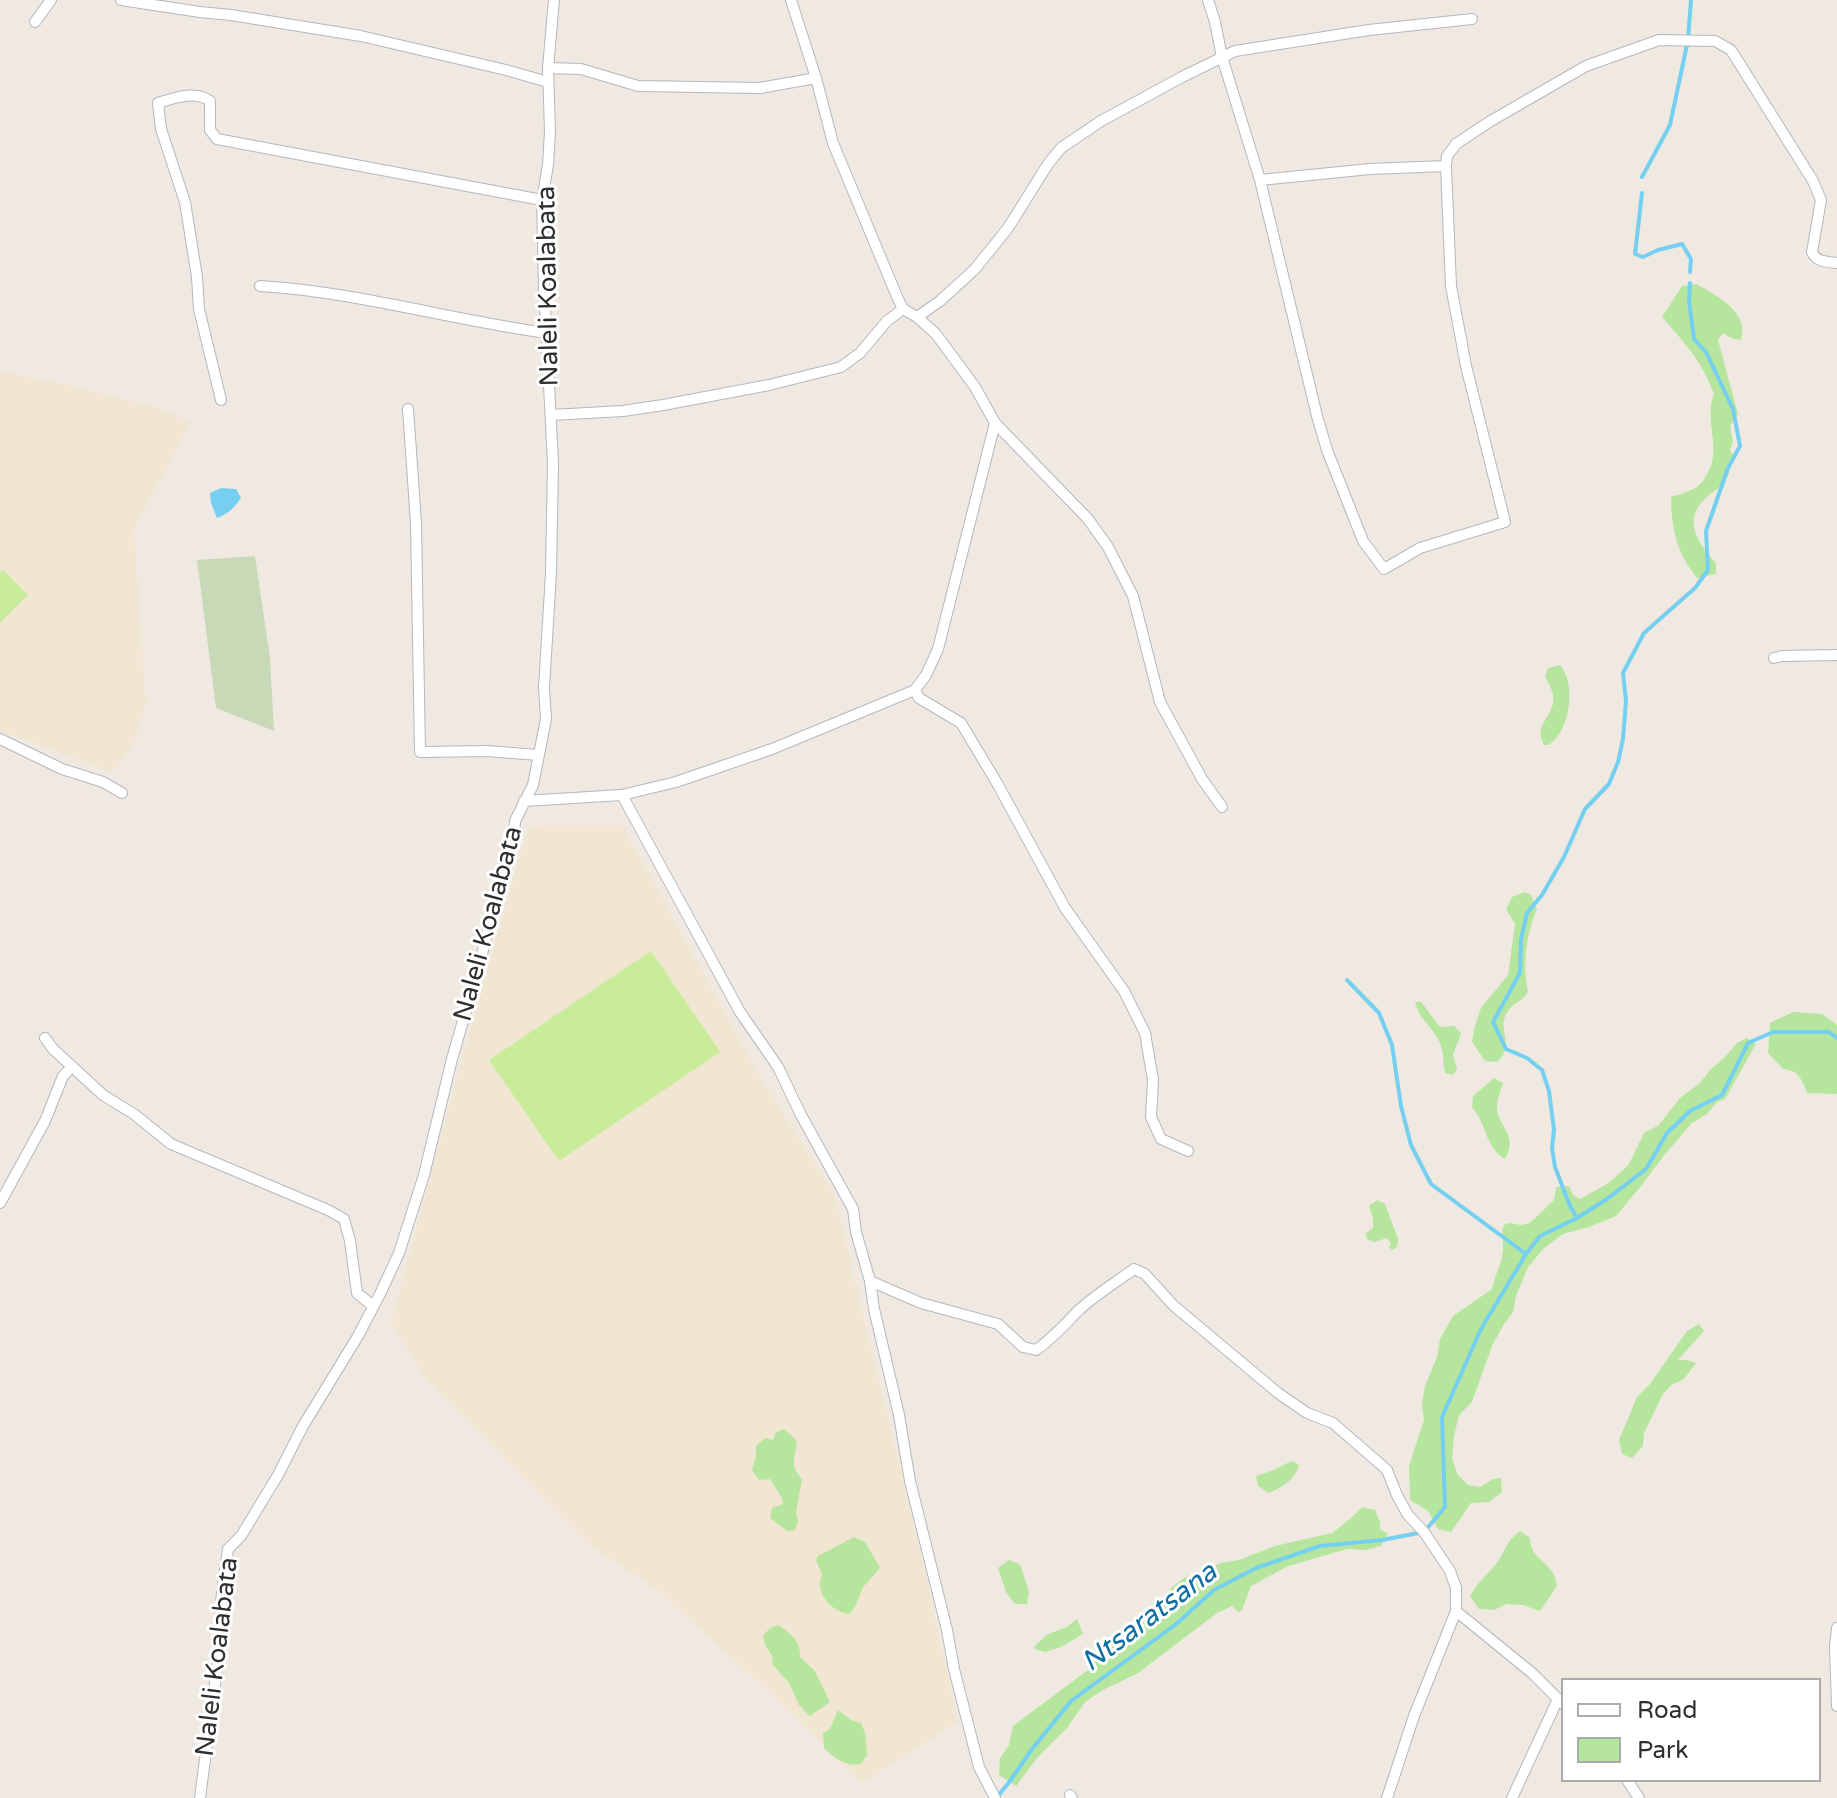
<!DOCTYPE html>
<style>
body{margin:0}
#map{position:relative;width:1837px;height:1798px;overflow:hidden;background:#efe9e1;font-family:"Varela Round",sans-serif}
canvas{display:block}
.legend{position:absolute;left:1561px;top:1678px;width:260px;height:104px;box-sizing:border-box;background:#fff;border:2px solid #ababab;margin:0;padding:10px 14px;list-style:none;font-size:24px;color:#2e2e2e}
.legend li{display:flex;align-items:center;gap:16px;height:40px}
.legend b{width:40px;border:2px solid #ababab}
</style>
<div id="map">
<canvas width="1837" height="1798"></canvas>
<ul class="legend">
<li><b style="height:10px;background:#fff"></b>Road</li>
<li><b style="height:22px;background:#b6e59e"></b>Park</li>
</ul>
</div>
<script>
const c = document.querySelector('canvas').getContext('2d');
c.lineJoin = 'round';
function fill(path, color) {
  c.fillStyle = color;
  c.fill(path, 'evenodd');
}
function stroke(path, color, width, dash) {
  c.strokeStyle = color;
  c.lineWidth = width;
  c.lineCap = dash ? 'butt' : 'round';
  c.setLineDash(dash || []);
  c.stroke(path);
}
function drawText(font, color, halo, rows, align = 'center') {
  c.font = font + ' "Varela Round",sans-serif';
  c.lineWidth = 6;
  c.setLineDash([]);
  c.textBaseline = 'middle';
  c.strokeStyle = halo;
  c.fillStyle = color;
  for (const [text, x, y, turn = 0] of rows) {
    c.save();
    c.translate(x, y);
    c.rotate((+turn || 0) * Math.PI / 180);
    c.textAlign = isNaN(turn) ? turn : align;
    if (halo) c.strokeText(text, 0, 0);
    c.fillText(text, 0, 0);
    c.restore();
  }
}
const education = new Path2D(`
 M0,371L69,385L158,408L191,422L134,529L146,705L134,743L113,772L0,731Z
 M622,825L761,1079L834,1193L926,1577L958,1722L862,1783L768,1691L656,1589L589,1545L427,1380L391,1323L472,1022L529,826Z`);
const green = new Path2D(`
 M1696,284C1712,293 1740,307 1742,327C1743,328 1741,339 1741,340L1731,338L1723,333L1718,340L1738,414L1730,426L1733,442L1730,450L1733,455C1731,463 1730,472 1726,480C1722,487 1713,491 1707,497C1681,519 1698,543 1716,563V574L1697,578C1676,550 1672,532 1671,497C1680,494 1694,491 1700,484C1704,481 1705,477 1707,474C1723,447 1703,422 1714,394C1702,361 1684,342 1662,317L1682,286Z
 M1560,665C1577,685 1570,730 1549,745H1544C1532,723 1557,716 1553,694C1552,689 1547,681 1545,676L1548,668Z
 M1525,892L1531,895L1537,909C1526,935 1522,964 1528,992C1523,1001 1513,1003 1508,1011C1495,1029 1517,1045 1497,1062L1485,1061L1472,1042L1474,1029L1481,1008L1508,975L1515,924L1506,909L1512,897Z
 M1415,1002H1421L1440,1027L1454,1026L1461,1033L1453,1055L1457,1069L1453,1075L1445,1073C1443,1063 1444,1050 1439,1041C1431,1025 1420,1020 1415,1002Z
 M1793,1012L1822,1014L1837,1025V1094L1807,1093C1802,1080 1799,1070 1783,1069L1768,1053L1770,1023Z
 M1747,1038L1756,1044L1725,1099L1717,1102L1707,1114L1692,1123L1665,1154L1641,1186L1616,1216L1589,1227L1563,1234L1544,1248L1528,1267L1516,1296L1513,1312L1504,1324L1492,1346L1472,1402L1459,1415L1454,1436L1452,1459L1458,1475L1468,1485L1480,1487L1493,1479L1501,1478L1502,1492L1489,1502L1471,1503L1451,1532L1438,1529L1428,1511L1410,1500L1409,1466L1424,1420L1422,1406L1423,1397L1425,1386L1437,1357L1440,1339L1453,1316L1492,1289C1494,1277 1502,1263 1503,1250C1504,1240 1500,1234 1504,1225L1509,1223L1521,1225L1530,1223L1554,1200L1556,1187L1569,1186L1573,1195L1580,1199L1607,1184L1620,1173L1629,1164L1644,1133L1659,1125L1680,1098L1700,1083L1710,1070L1724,1058L1737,1043Z
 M1494,1078L1503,1083C1501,1091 1496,1101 1497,1109C1500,1129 1518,1136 1505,1159C1484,1146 1488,1126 1472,1107L1473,1096Z
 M1377,1200L1385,1204L1398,1239L1397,1247L1392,1250L1389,1247L1391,1244L1387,1238L1374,1242L1367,1239L1366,1233L1373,1228V1218L1369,1206Z
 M1699,1324L1704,1331L1678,1360H1687L1696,1363L1684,1379L1671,1385L1663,1394L1644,1433L1643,1446L1632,1458L1622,1454L1619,1440L1637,1397L1650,1384L1687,1331Z
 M784,1429L797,1441C795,1459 789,1464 802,1479L796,1513L798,1521L795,1530L787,1531L770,1518L772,1508L783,1504L782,1498L770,1479L759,1480L752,1470L756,1456V1446L765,1438L773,1440L776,1432Z
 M1292,1461L1299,1465C1296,1479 1282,1487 1269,1493L1258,1486L1256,1476L1271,1471Z
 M1362,1507L1375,1510L1380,1522V1529L1388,1534L1381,1546L1366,1550L1347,1549L1288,1566L1251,1586L1242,1610L1238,1612L1232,1606L1217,1613L1138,1673L1101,1691L1085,1702L1067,1728L1037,1758L1016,1786L999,1775L1000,1758L1009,1745L1013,1726L1092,1667L1102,1649L1159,1605L1171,1588L1184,1578L1221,1563L1239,1560L1275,1546L1332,1533L1350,1519Z
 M1520,1531L1530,1538C1531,1563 1554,1560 1557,1586L1540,1611L1523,1605L1507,1604L1494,1610L1479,1609L1470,1596C1479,1581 1486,1576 1496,1564C1507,1549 1504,1544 1520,1531Z
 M854,1537L865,1542L880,1568L863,1587L855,1607L849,1614C832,1612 814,1593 822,1575L816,1560L818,1556Z
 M1009,1560L1020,1564L1029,1592L1027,1604H1015L1006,1592L998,1568Z
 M1077,1619L1083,1634L1061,1647L1045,1652L1033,1648L1046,1635L1067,1627Z
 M778,1625C791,1633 801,1642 800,1657L814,1670L830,1702L810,1716L799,1705L789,1683L772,1664L773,1657L765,1645L763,1636L770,1628Z
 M838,1710L851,1720L861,1723L865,1733L867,1755L861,1764C846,1767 834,1758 824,1748L823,1733L830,1729Z`);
const cemetery = new Path2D(`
 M255,556L270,658L274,731L216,708L197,560Z`);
const pitch = new Path2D(`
 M3,570L28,595L0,623V573Z
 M651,951L720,1052L559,1161L489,1060Z`);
const water = new Path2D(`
 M221,488L236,489L241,498C234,508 228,514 217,518L211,503L210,493Z`);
const stream = new Path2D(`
 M1642,177L1670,125L1688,40L1691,0
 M1642,193L1635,254L1643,257L1658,250L1682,244L1691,259L1690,272
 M1347,980L1379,1013L1392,1045L1401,1106L1411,1145L1431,1184L1526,1254
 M1577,1218L1570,1206L1555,1167L1552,1148L1554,1130L1549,1091L1542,1070L1527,1058L1506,1049L1493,1022L1520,973L1521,939L1527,913L1542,895L1564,857L1585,809L1609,784L1618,762L1623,739L1626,701L1623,673L1644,633L1695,588L1708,570L1706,531L1728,468L1740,446L1733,409L1706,352L1694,339L1689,301L1690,283
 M998,1796L1010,1781L1032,1749L1071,1701L1175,1625L1214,1590L1256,1568L1320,1546L1382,1540L1424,1532L1445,1507L1442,1417L1481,1329L1526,1254L1540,1236L1577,1218L1607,1199L1646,1169L1667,1133L1690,1111L1722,1095L1748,1043L1773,1032H1829L1837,1038`);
const minor = new Path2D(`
 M121,0L200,12L231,15L361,36L506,70L548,82
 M791,0L816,78L833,143L898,299L903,309L917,317L936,334L975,387L995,423L1088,519L1108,547L1133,596L1160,702L1202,779L1222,807
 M1208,0L1215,22L1222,57L1260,180L1317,416L1327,450L1363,541L1384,569L1420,548L1505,522L1466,366L1451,286L1446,166L1370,169L1260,180
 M35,22L51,0
 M548,68L581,69L638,86L760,88L816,78
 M1446,166L1447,156L1456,144L1489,122L1586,66L1659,40L1715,41L1731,50L1813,181L1821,200L1812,252C1816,262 1827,262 1837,263
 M260,286C358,292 451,320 547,333
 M917,317L940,301L975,269L1008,228L1048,164L1061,148L1101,121L1182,77L1235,51L1369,30L1472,19
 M221,400L199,309L197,277L185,202L161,129L158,103C174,98 195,90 210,101V130L217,139L542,200
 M408,409L416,523L420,752L487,751L538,755
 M551,415L623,411L663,405L769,385L841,367L860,353L887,321L903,309
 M1774,658L1782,656L1837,655
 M915,690L919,698L961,723L997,783L1065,908L1124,991L1145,1033L1153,1080L1151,1117L1161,1139L1188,1151
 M0,739L62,769L103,782L122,793
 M622,795L740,1012L778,1067L801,1115L853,1209L856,1232L870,1281L921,1303L998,1324L1023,1347L1036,1350C1052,1339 1064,1325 1078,1311C1095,1295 1115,1283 1134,1269L1145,1274L1173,1305L1278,1393L1307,1413L1333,1423L1387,1470L1397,1495L1408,1515L1424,1532L1450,1571L1456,1588V1611L1532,1673L1563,1704
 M524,801L622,795L676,782L772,749L915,690L926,675L938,649L995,423
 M45,1038L53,1049L103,1095L134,1114L171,1144L328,1210L344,1219L350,1241L357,1293L373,1306
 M0,1203L45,1121L63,1076L72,1067
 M870,1281L874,1309L899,1415L910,1481L947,1630L954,1669L979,1767L995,1798
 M1837,1628L1835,1647L1837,1706
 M1627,1780L1639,1798
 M1070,1795L1072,1798
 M200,1798L220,1645L221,1601L228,1549L241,1536L278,1475L303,1426L358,1336L381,1292L399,1253L424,1175L452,1059L480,962L505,862L514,837L515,821L533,785L546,719L544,688L551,573L553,463L544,288L542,200L548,165L550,132L548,68L554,0
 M1387,1798L1414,1716L1456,1611
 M1512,1798L1558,1699`);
const streetNames = [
 ["Naleli Koalabata",549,286,-91],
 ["Naleli Koalabata",489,924,-75],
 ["Naleli Koalabata",218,1657,-83]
];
const waterNames = [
 ["Ntsaratsana",1150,1618,-37]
];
fill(education, '#f0e6d1');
fill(green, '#b6e59e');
fill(cemetery, '#c8d9b8');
fill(pitch, '#c9ec9a');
fill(water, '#75cff0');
stroke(stream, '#75cff0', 4);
stroke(minor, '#b4b7c1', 12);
stroke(minor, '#fff', 10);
drawText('26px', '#2e2e2e', '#fff', streetNames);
drawText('italic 28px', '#0d6fa3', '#fff', waterNames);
</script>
